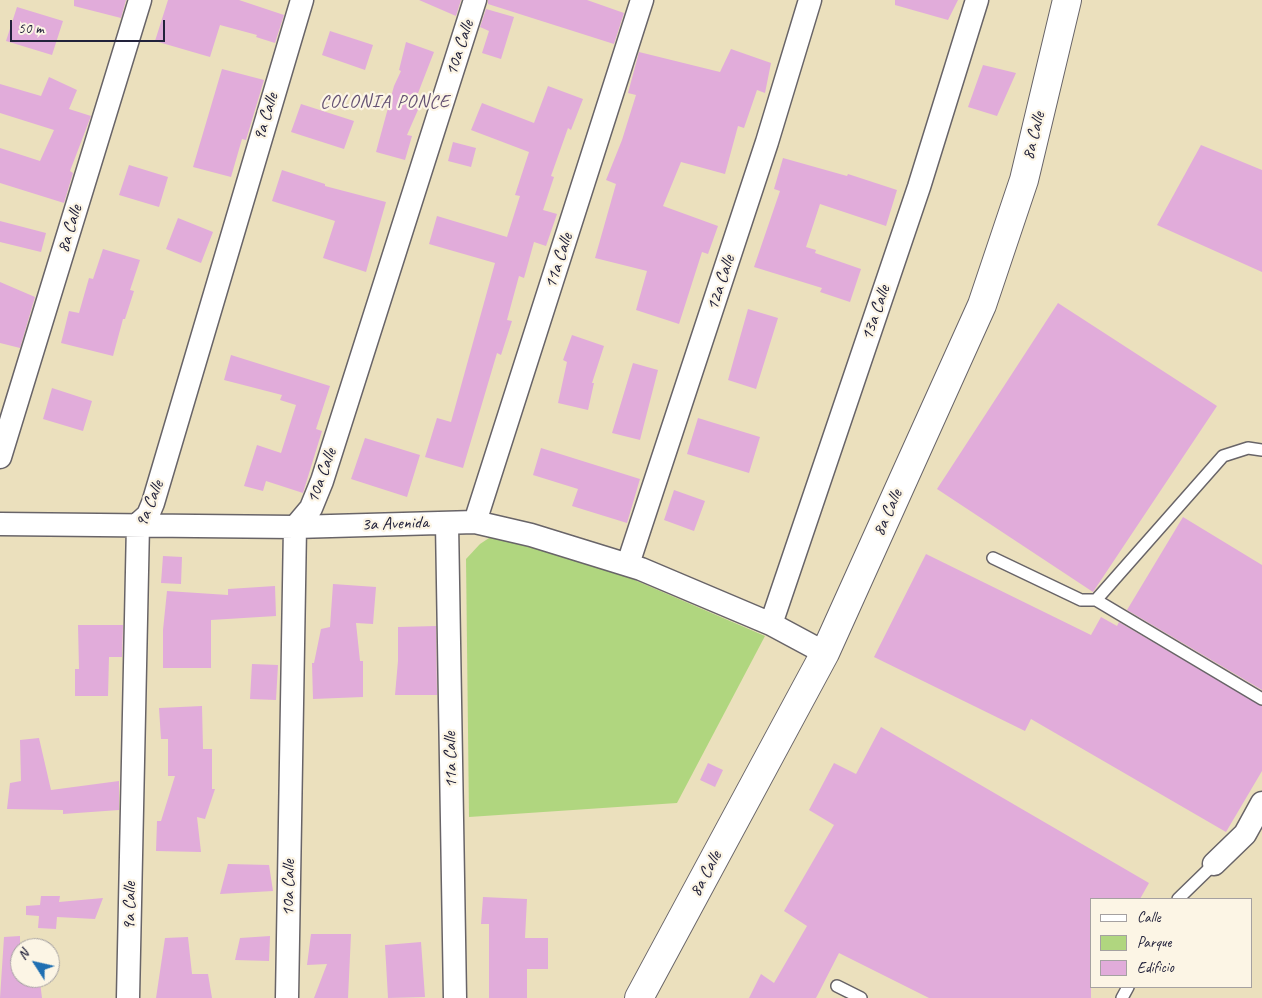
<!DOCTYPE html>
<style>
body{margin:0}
#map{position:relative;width:1262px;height:998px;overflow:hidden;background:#ebe0bd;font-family:Caveat,sans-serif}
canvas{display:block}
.legend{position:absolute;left:1090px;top:898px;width:162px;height:90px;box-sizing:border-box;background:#fcf5e5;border:1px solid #a5a1a1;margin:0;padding:6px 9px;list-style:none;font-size:15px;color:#22223b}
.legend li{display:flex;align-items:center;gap:10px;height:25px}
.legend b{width:25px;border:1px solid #a5a1a1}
.north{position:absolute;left:10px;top:938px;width:50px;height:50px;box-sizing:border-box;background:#fcf5e5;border:1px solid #a5a1a1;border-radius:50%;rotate:305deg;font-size:14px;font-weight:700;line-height:20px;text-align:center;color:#22223b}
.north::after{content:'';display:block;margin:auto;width:18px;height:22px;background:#1f6fb2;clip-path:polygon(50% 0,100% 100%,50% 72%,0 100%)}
.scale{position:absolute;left:10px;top:20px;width:155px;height:22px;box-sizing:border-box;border:2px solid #22223b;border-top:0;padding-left:6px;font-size:15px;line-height:18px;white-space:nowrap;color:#22223b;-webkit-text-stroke:4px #fcf5e5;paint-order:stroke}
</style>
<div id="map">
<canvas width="1262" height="998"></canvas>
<ul class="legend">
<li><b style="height:6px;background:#fff"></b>Calle</li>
<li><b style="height:14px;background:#b0d67f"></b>Parque</li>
<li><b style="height:14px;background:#e1acda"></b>Edificio</li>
</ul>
<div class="north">N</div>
<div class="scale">50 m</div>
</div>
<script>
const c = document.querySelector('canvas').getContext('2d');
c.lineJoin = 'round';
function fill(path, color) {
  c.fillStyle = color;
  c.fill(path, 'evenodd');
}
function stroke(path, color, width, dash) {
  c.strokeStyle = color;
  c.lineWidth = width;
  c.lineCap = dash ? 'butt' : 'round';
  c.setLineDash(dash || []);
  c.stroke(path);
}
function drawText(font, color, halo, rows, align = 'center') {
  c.font = font + ' Caveat,sans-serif';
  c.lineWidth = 4.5;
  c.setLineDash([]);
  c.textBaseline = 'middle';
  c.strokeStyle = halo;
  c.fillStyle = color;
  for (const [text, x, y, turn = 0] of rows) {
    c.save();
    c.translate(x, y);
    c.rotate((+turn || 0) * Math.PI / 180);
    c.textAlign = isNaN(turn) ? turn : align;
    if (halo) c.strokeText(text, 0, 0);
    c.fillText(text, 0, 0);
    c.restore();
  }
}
const green = new Path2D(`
 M495,534L623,575L765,636L677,803L469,817L466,559L480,544Z`);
const building = new Path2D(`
 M74,0H126L121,18L74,6Z
 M168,0H239L284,15L275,43L256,37L257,35L220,25L210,57L155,41Z
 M419,0H461L456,16Z
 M488,0H587L624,13L614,44L488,4Z
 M895,0H958L948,20L895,5Z
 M17,7L63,21L52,55L6,41Z
 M486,9L514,17L501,59L482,53L489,31L480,27Z
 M330,31L373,45L365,70L322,55Z
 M406,42L434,52L415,101L421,103L407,135L412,136L405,160L376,152L394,86L401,71L399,70Z
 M731,49L771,63L765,93L757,90L744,128L738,126L725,174L681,162L663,206L718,226L708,254L702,252L679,324L636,310L647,271L595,258L616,184L606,180L622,140L636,95L628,93L639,52L720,72Z
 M983,65L1016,73L997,116L968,107Z
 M222,69L264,80L246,140L242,139L231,177L193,167Z
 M49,77L77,90L69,109L91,116L70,171L73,173L64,203L0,183V148L40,161L54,130L0,113V84L41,96Z
 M548,86L583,99L571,130L568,128L551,176L554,177L543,210L557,214L546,246L534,242L524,278L519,276L507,320L512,321L501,355L497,353L463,468L425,457L437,418L451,422L495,263L429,244L437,216L507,237L520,196L515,195L529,152L471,130L482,103L534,123Z
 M301,104L354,121L344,149L291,132Z
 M453,142L476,148L471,167L448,161Z
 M1201,145L1262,170V272L1157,225Z
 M783,158L847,176L848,174L897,190L886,226L820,204L806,247L816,250L815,253L861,269L850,302L820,292L822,288L754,267L780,191L774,189Z
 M129,165L168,177L159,207L119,195Z
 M282,170L325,184V186L386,202L366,272L323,258L335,221L272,201Z
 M178,218L213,232L201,263L166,249Z
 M0,221L46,233L41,252L0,242Z
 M103,249L140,260L130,290L134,291L125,319H123L113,356L61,343L69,311L79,313L89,278L93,279Z
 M0,282L35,297L20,348L0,343Z
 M1058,303L1217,406L1093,592L937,489Z
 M748,309L778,318L756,389L728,380Z
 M572,335L604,346L592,383H594L588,410L558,403L567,362L563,360Z
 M231,355L330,386L316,429L322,431L303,493L266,481L263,491L244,486L257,445L281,453L296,405L280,400L282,395L224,380Z
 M633,363L658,370L640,440L612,433Z
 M52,388L92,401L83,431L43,419Z
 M698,418L760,437L749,473L687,454Z
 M365,438L420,455L407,497L351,479Z
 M541,448L640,479L627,523L572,506L578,489L533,475Z
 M674,490L705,501L694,531L664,520Z
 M1183,517L1262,565V690L1127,610Z
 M926,554L1091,635L1101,617L1117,626L1119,622L1262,706V771L1226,832L1031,719L1025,731L874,657Z
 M163,556L182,557L181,584L161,583Z
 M333,584L376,587L373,624L356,623L360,661H363V697L313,699L312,663H314L321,629L330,627Z
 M275,586L276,616L211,620V668H163V630L167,591L228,595V589Z
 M78,625H123L122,657H109L108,696H75V669H79Z
 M436,626L437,695H395L398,661V627Z
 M252,664L278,665L276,700L250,699Z
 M202,706L203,749H212V789H215L205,819L197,817L201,852L156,851L157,821H161L175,776H168V739H161L159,708Z
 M881,727L1149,883L1140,899H1091V998H929L839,953L816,998H749L761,974L774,983L807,926L784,911L834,825L809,810L834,763L856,774Z
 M39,738L51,790L119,781V810L63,814V810L7,809L10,783L21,781L20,740Z
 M708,763L723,770L715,787L700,780Z
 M228,864L269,865L273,891L220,894Z
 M41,896H60L59,902L103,898L95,919L57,917L56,929L38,928L39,916L26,915V906L40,905Z
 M483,897L527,899L525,938H548V969H527V998H489V924H481Z
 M311,934H351L348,998H314L327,964L307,965Z
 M20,936V982H40L42,998H0L4,937Z
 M270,936L269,961L235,960L240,938Z
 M188,937L192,974H208L212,998H156L165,938Z
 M421,942L425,997L388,998L385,945Z`);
const lane = new Path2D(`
 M993,558L1081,600H1096L1223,456L1248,448L1262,450
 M1096,600L1262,699
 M1178,899L1214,864
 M837,986L861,998
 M1122,998L1128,987`);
const street = new Path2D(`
 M0,457L140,0
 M475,522L642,0
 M447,523L455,998
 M0,524L295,527L475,522L531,535L641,569L771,624L825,653
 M628,564L767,142L810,0
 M771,624L919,187L977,0
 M1214,864L1245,834L1262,803
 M128,998L138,524L148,515L153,503L302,0
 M287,998L295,527L311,508L322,481L475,0`);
const secondary = new Path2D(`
 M639,998L825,653L982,305L1024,180L1067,0`);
const streetNames = [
 ["10a Calle",460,48,-72],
 ["9a Calle",266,117,-73],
 ["8a Calle",1034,136,-76],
 ["8a Calle",70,229,-73],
 ["11a Calle",559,261,-72],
 ["12a Calle",721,283,-72],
 ["13a Calle",876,313,-71],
 ["10a Calle",322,476,-70],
 ["9a Calle",150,504,-68],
 ["8a Calle",888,513,-66],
 ["3a Avenida",395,524,-2],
 ["11a Calle",451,760,-91],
 ["8a Calle",706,874,-62],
 ["10a Calle",289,888,-89],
 ["9a Calle",130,906,-89]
];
const neighbourhoodNames = [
 ["COLONIA PONCE",385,102]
];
fill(green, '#b0d67f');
fill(building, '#e1acda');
stroke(lane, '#686468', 14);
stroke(street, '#686468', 25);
stroke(secondary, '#686468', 30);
stroke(lane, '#fff', 11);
stroke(street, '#fff', 22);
stroke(secondary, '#fff', 28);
drawText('18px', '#22223b', '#fcf5e5', streetNames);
c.letterSpacing = '1px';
drawText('19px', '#655273', '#fcf5e5', neighbourhoodNames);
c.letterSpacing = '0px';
</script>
